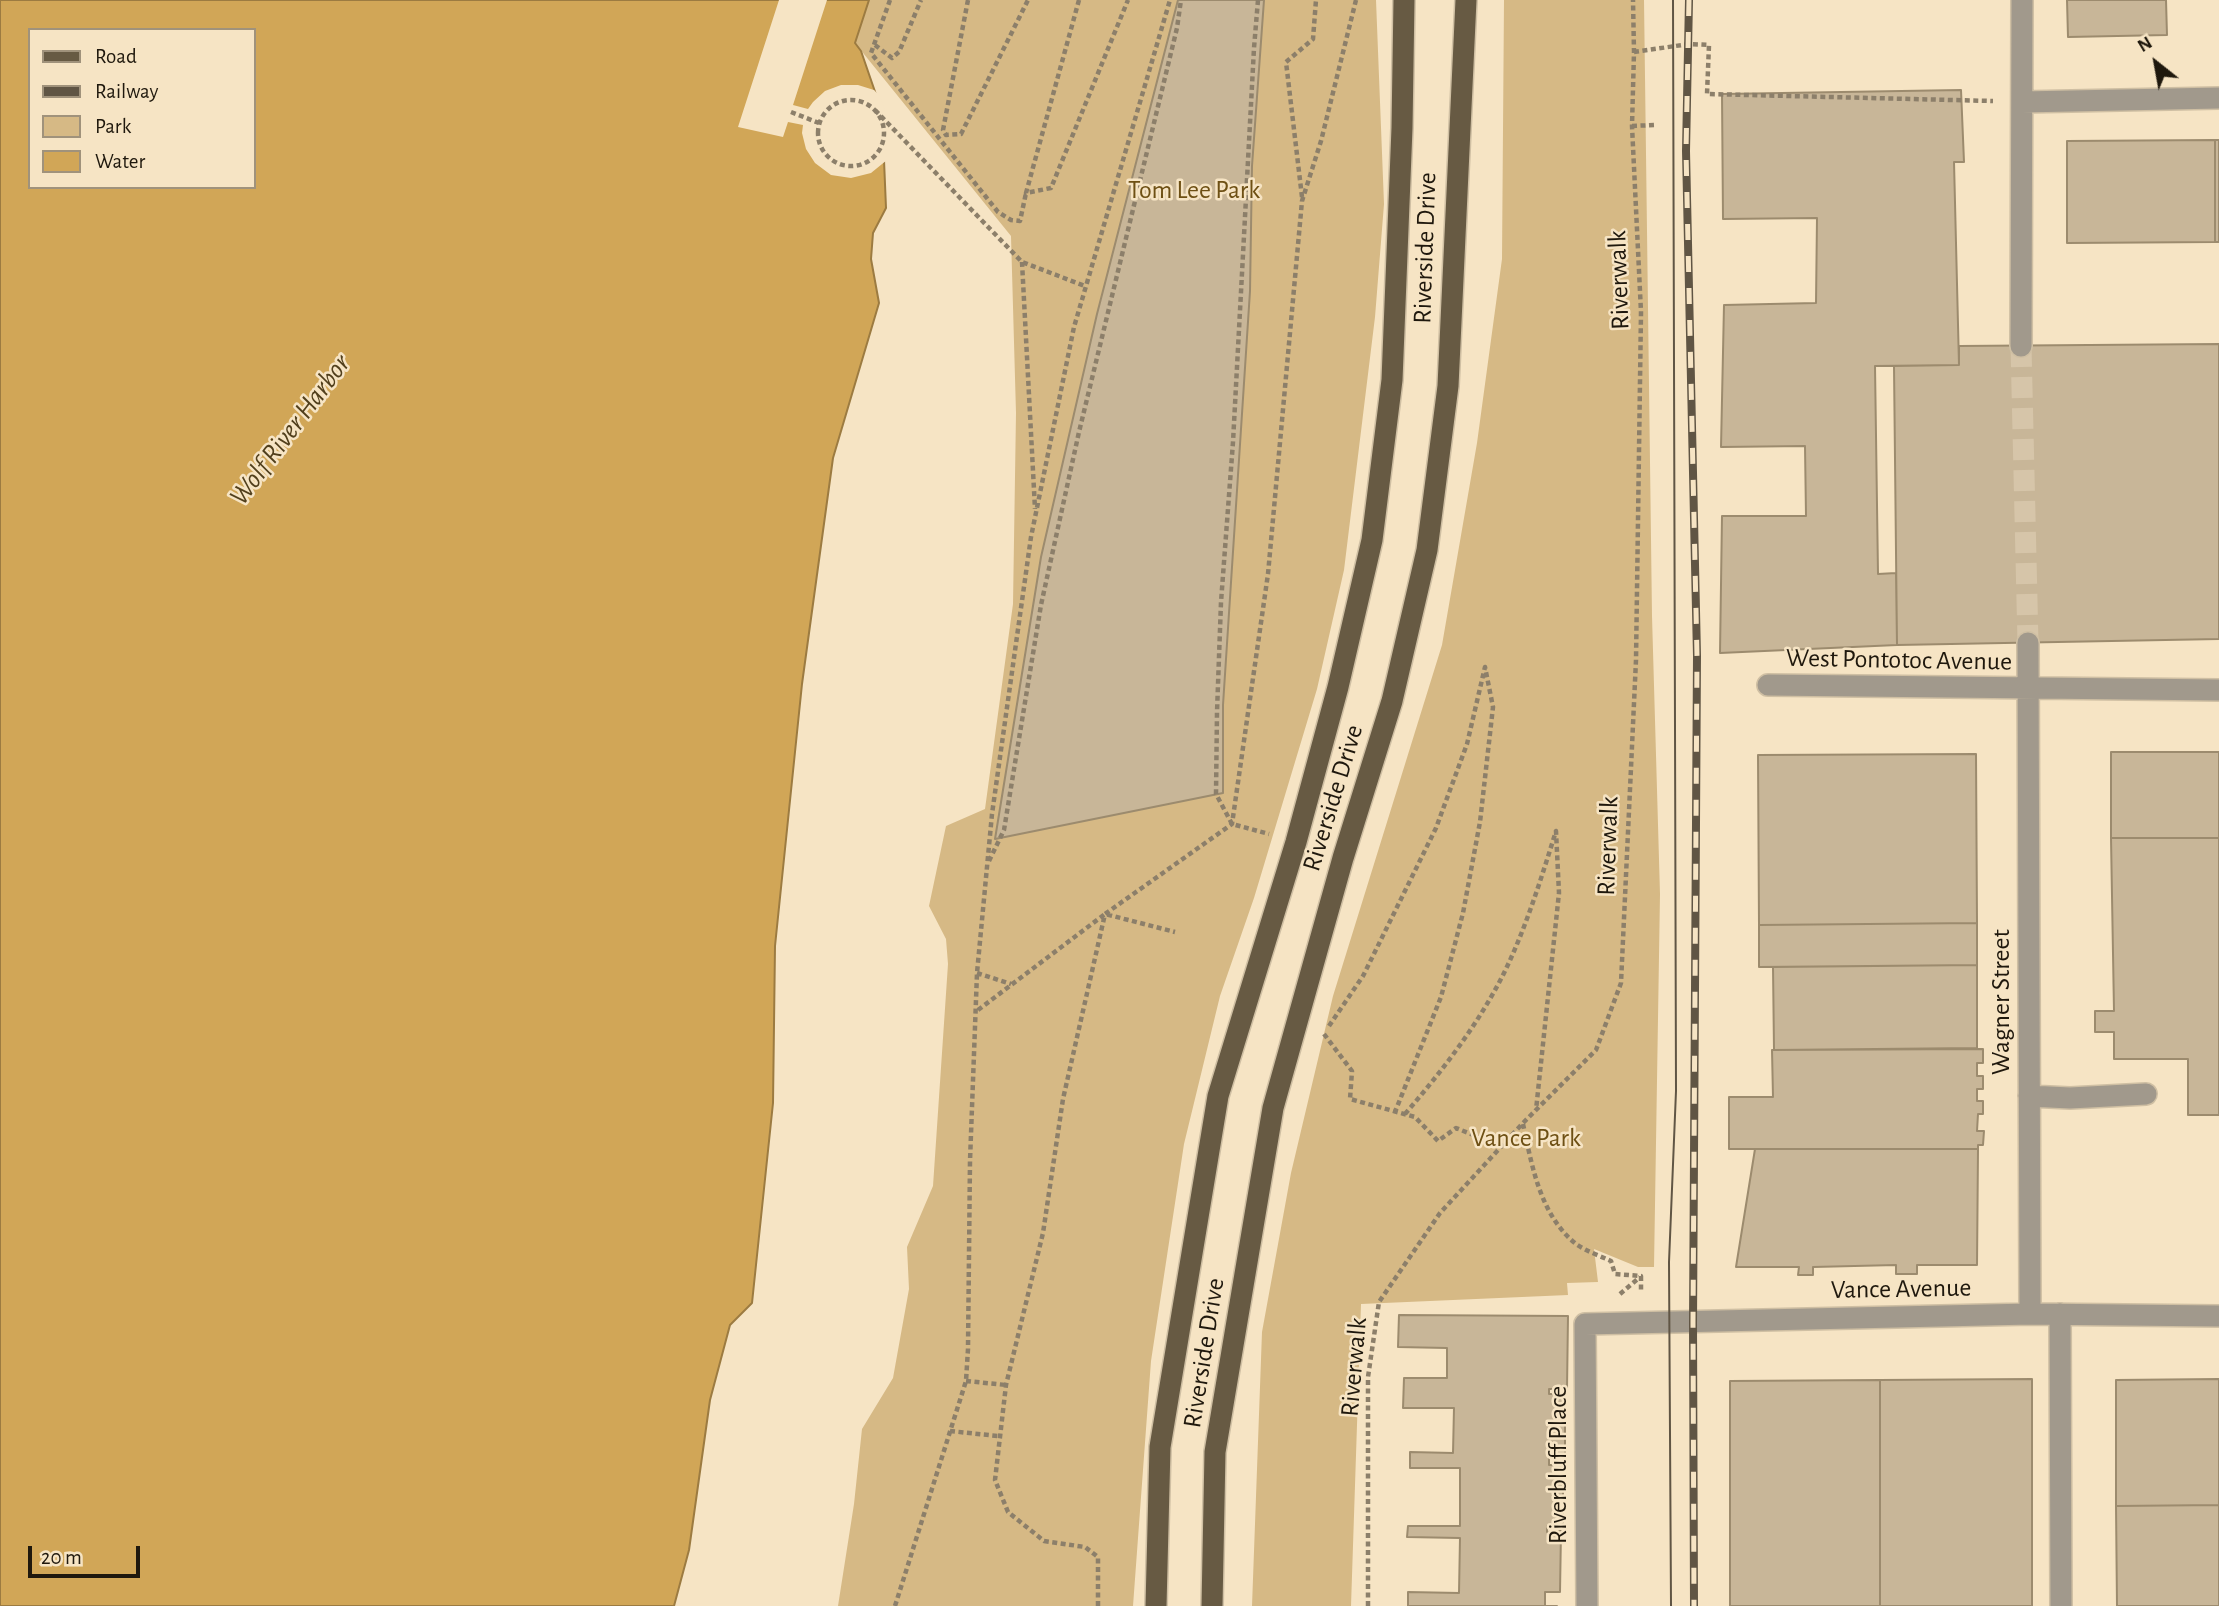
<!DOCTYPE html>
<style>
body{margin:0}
#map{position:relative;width:2219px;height:1606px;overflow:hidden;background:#f6e4c4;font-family:"Alegreya Sans",sans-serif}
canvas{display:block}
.legend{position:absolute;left:28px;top:28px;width:228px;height:161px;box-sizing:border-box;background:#f6e4c4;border:2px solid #a0927b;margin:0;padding:9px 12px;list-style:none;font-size:21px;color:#1f180d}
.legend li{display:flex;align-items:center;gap:14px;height:35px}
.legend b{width:35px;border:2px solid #a0927b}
.north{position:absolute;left:2121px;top:28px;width:70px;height:70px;-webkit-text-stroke:5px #f6e4c4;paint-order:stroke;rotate:329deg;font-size:19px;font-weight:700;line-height:28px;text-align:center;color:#1f180d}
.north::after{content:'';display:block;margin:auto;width:24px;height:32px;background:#1f180d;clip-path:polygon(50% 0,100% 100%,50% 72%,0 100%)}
.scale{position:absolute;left:28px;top:1546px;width:112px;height:32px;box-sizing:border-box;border:4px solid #1f180d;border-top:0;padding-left:9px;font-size:21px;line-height:24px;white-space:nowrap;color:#1f180d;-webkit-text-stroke:5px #f6e4c4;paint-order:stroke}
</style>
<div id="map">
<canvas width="2219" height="1606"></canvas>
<ul class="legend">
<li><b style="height:9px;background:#675a43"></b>Road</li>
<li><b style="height:9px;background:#605544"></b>Railway</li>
<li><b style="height:19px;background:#d6b985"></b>Park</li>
<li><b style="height:19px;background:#d1a657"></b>Water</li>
</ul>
<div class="north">N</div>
<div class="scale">20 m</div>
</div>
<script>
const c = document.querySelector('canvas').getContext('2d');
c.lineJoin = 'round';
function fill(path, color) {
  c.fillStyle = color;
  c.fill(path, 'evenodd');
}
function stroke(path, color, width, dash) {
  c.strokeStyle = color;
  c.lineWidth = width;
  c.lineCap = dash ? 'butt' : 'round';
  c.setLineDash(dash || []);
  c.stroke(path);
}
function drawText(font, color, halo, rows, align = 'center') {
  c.font = font + ' "Alegreya Sans",sans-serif';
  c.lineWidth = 5;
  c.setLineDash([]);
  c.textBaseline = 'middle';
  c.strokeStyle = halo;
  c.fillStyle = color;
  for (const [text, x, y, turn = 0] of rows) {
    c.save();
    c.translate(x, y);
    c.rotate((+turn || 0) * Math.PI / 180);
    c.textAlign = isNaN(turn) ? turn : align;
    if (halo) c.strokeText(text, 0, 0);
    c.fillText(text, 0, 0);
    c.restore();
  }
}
const green = new Path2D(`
 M868,0H1376L1384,204L1375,317L1344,570L1317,689L1254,898L1220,996L1184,1144L1151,1361L1133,1606H838L854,1504L862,1429L893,1378L909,1289L907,1247L933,1186L948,964L946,939L929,906L946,826L985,809L1013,604L1016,413L1011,236L855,43Z
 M1504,0H1644L1652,616L1660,894L1654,1267H1638L1594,1249L1598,1282L1567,1283L1568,1295L1361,1304L1351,1606H1252L1262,1332L1291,1173L1333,996L1442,645L1477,443L1502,259Z`);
const water = new Path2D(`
 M0,0H869L855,43L861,51L882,112L886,208L873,233L871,259L879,303L833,458L802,684L775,946L773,1103L752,1303L730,1325L710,1400L689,1550L674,1606H0ZM30,30H254V187H30Z`);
const pier = new Path2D(`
 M779,0H827L793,105L808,109L813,102L825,91L841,85H858L874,90L880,96L885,111L887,160L871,173L851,178L831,175L815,163L806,149L802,133L803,125L788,122L783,137L738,127Z`);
const building = new Path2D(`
 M1178,0H1264L1252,166L1250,291L1223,705V793L995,839L1041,557L1097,314Z
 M2067,0H2166L2167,35L2068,37Z
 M1961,90L1964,162H1954L1959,365L1875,366L1878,574L1896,573L1897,645L1720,653L1722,516H1806L1805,446L1721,447L1724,305L1816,303L1817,218L1723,219L1722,94Z
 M2215,140V242L2067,243V141Z
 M2215,140H2219V242H2215Z
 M2219,344V639L1897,645L1894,366L1959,365V346Z
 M2111,752H2219V838H2111Z
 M1976,754L1977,923L1759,925L1758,755Z
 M2111,838H2219V1115H2188V1059H2114V1032H2095V1011H2114Z
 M1977,923V965L1759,967V925Z
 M1977,965V1048L1774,1050L1773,967Z
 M1983,1049V1063H1977V1076H1983V1089H1977V1101H1983V1114H1978L1977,1131H1984L1983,1145H1978V1149H1729V1097H1773L1772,1050Z
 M1755,1149H1978L1977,1265H1917V1274H1896V1265L1813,1267V1275H1798L1799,1267H1736Z
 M1399,1315L1568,1316L1567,1389H1549V1394H1565V1457H1549V1465H1563V1526H1547V1532L1561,1531L1560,1592H1545V1606H1557H1408V1592L1459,1593L1460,1538L1407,1537L1408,1526H1460V1468H1410V1452L1453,1453L1454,1408H1403L1404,1378H1447V1348L1398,1347Z
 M2032,1379V1606H1880V1380Z
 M2219,1379V1505L2116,1506V1380Z
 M1880,1380V1606H1730V1381Z
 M2219,1505V1606H2117L2116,1506Z`);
const minorTunnel = new Path2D(`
 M2021,346L2028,643`);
const path = new Path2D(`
 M890,0L871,53L998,212L1011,220L1020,221L1026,193
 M968,0L943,130L946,135L961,134L1028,0
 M1079,0L1026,193L1051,188L1128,0
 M1258,0L1254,48L1233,442L1221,602L1217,712L1216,794L1232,824L1269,834
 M875,45L892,58L899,52L921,0
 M1634,52L1689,44L1709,45L1707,94L1993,101
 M818 133a33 33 0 1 1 66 0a33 33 0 1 1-66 0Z
 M875,110L1022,262L1085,286
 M791,112L819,123
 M1632,126L1654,125
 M1302,197L1286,62L1313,39L1316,0
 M1022,262L1035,509
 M989,861L1004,830L1041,605L1079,432L1177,28L1181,0
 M977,973L1011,984
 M978,1010L1105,914L1175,932
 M1329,1026L1363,976L1436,828L1467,744L1485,667L1493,707L1480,822L1463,913L1441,997L1395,1112
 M1324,1034L1352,1071L1350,1099L1415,1117L1438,1141L1456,1128L1501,1146
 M1405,1114C1442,1071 1478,1025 1504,973C1526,928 1541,879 1556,831L1559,893L1536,1110
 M1523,1124C1532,1166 1540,1215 1576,1244C1586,1251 1600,1256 1611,1261L1615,1274L1641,1276V1293
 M1620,1294L1640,1277
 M966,1381L1006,1385
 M950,1431L998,1436
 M895,1606L966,1381L968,1349L970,1161L977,973L992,814L1031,537L1074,327L1170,0
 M1098,1606V1557L1085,1547L1044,1541L1008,1512L995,1480L1006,1385L1043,1233L1063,1099L1105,914L1232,824L1268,574L1302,201L1321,141L1356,0
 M1368,1606V1377L1379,1302L1440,1213L1523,1123L1596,1050L1621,983L1636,660L1641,312L1632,126L1634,52L1633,0`);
const minor = new Path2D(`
 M2022,102L2219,98
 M2021,346L2022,0
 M2028,643L2030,1314
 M1768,685L2219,690
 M2029,1096L2070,1098L2146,1094
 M2060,1314L2061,1606
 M1587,1606L1585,1324L2030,1314L2219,1316`);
const major = new Path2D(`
 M1156,1606L1160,1447L1218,1096L1296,842L1338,687L1372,540L1392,380L1402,128L1404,0
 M1212,1606L1215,1452L1273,1108L1343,858L1392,701L1427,550L1448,386L1466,0`);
const tram = new Path2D(`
 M1671,1606L1669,1262L1676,1091L1673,0`);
const rail = new Path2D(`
 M1689,0L1686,151L1697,656L1693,1322L1694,1606`);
const parkNames = [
 ["Tom Lee Park",1194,190],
 ["Vance Park",1526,1138]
];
const streetNames = [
 ["Riverside Drive",1425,248,-88],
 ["Riverwalk",1619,280,-92],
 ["West Pontotoc Avenue",1899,660,1],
 ["Riverside Drive",1333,798,-73],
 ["Riverwalk",1608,846,-88],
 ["Wagner Street",2001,1002,-90],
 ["Vance Avenue",1901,1289,-1],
 ["Riverside Drive",1204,1353,-81],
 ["Riverwalk",1354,1367,-85],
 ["Riverbluff Place",1558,1465,-90]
];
const waterNames = [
 ["Wolf River Harbor",290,430,-53]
];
fill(green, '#d6b985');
fill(water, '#d1a657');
stroke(water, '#9c7b41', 2);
fill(pier, '#f6e4c4');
fill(building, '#c8b698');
stroke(building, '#9c8b6e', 2);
stroke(minorTunnel, '#d6c5a9', 21, [21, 10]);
stroke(minor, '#cfbfa3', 24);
stroke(major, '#cfbfa3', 24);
stroke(path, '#8c7f6a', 4.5, [5, 3.5]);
stroke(minor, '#a1998c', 21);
stroke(major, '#675a43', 21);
stroke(tram, '#605544', 2);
stroke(rail, '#605544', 8);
stroke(rail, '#f6e4c4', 5, [16]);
drawText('26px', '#6e5014', '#f6e4c4', parkNames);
drawText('26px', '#1f180d', '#f6e4c4', streetNames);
drawText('italic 28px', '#513f1c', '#f6e4c4', waterNames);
</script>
